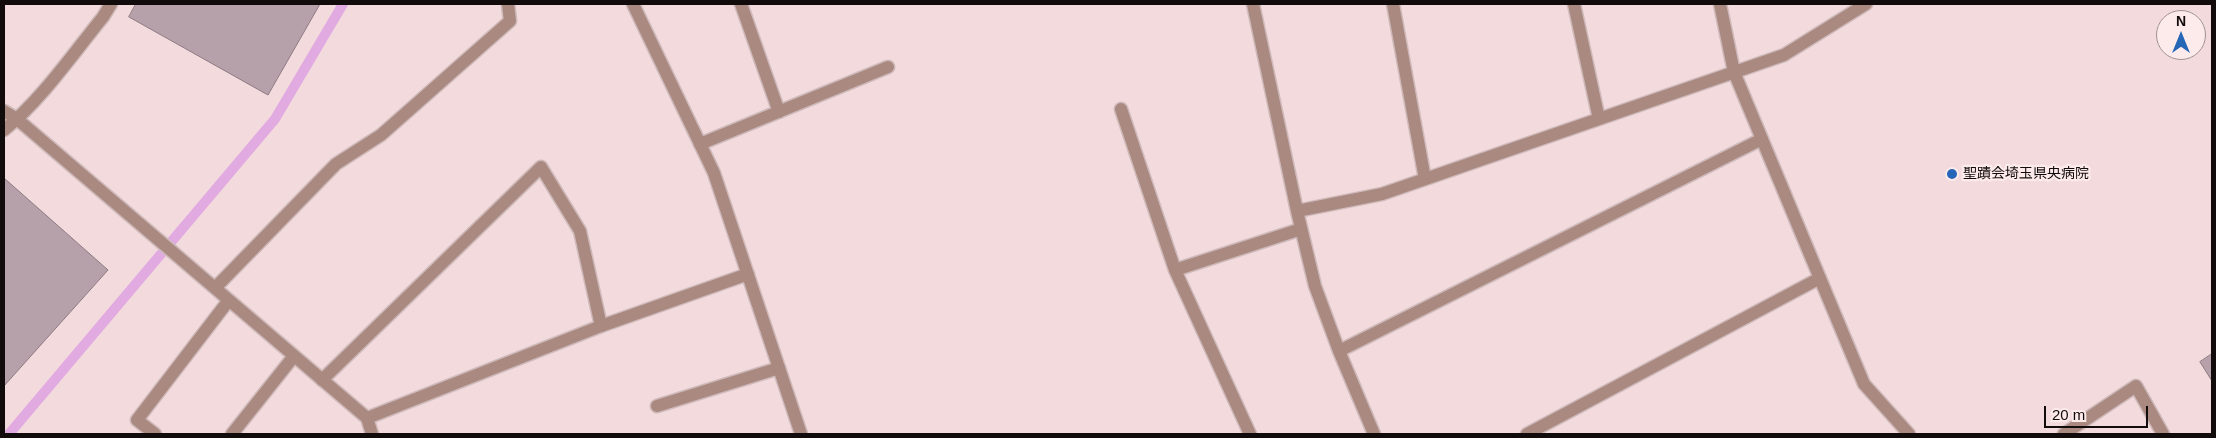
<!DOCTYPE html>
<meta charset="utf-8">
<style>
body{margin:0}
#map{position:relative;width:2216px;height:438px;overflow:hidden;background:#f3dbdd;font-family:Arial,sans-serif}
canvas{display:block}
.frame{position:absolute;inset:0;border:5px solid #120b0b;pointer-events:none}
.north{position:absolute;left:2156px;top:10px;width:50px;height:50px;box-sizing:border-box;background:#fdeaeb;border:1px solid #9f9191;border-radius:50%;rotate:0deg;font-size:14px;font-weight:700;line-height:20px;text-align:center;color:#120b0b}
.north::after{content:'';display:block;margin:auto;width:18px;height:22px;background:#2666b7;clip-path:polygon(50% 0,100% 100%,50% 72%,0 100%)}
.scale{position:absolute;left:2044px;top:406px;width:104px;height:22px;box-sizing:border-box;border:2px solid #120b0b;border-top:0;padding-left:6px;font-size:15px;line-height:18px;white-space:nowrap;color:#120b0b;-webkit-text-stroke:4px #fdeaeb;paint-order:stroke}
</style>
<div id="map">
<canvas width="2216" height="438"></canvas>
<div class="frame"></div>
<div class="north">N</div>
<div class="scale">20 m</div>
</div>
<script>
const c = document.querySelector('canvas').getContext('2d');
c.lineJoin = 'round';
function stroke(path, color, width, dash) {
  c.strokeStyle = color;
  c.lineWidth = width;
  c.lineCap = dash ? 'butt' : 'round';
  c.setLineDash(dash || []);
  c.stroke(path);
}
function fill(path, color) {
  c.fillStyle = color;
  c.fill(path, 'evenodd');
}
function drawText(font, color, halo, rows, align = 'center') {
  c.font = font + ' Arial,"Noto Sans JP",sans-serif';
  c.lineWidth = 4.5;
  c.setLineDash([]);
  c.textBaseline = 'middle';
  c.strokeStyle = halo;
  c.fillStyle = color;
  for (const [text, x, y, turn = 0] of rows) {
    c.save();
    c.translate(x, y);
    c.rotate((+turn || 0) * Math.PI / 180);
    c.textAlign = isNaN(turn) ? turn : align;
    if (halo) c.strokeText(text, 0, 0);
    c.fillText(text, 0, 0);
    c.restore();
  }
}
const stream = new Path2D(`
 M9,434L275,119L343,4`);
const building = new Path2D(`
 M136,4H320L268,95L129,17Z
 M4,178L108,270L4,386Z
 M2212,354V381L2200,362Z`);
const lane = new Path2D(`
 M741,4L779,112
 M1121,109L1175,270L1250,434
 M700,144L888,67
 M1175,270L1301,229
 M322,380L541,167L580,231L601,326
 M657,406L779,368`);
const street = new Path2D(`
 M633,4L714,173L801,434
 M1253,4L1297,211L1315,286L1339,351L1374,434
 M1393,4L1425,179
 M1574,4L1599,119
 M1720,4L1734,72L1864,384L1909,434
 M4,111L17,119L367,418L372,434
 M4,130C42,99 72,55 103,17L111,4
 M1297,211L1382,194L1784,55L1866,4
 M215,288L336,164L381,135L510,21L508,4
 M1339,351L1762,139
 M367,418L601,326L748,274
 M155,434L137,420L229,300
 M232,434L294,356
 M1527,434L1820,278
 M2064,434L2136,386L2163,434`);
const markers = [
 [1952,174,6,"#2666b7"]
];
const poiNames = [
 ["聖蹟会埼玉県央病院",1963,174]
];
stroke(stream, '#e1abe1', 10);
fill(building, '#b6a1aa');
stroke(building, '#8d7a82', 1);
stroke(lane, '#cfbabb', 15);
stroke(street, '#cfbabb', 15);
stroke(lane, '#aa8980', 12);
stroke(street, '#aa8980', 12);
for (const [x, y, r, color] of markers) {
  const dot = new Path2D();
  dot.arc(x, y, r, 0, 2 * Math.PI);
  c.fillStyle = color;
  c.fill(dot);
  stroke(dot, '#fdeaeb', 2);
}
drawText('14px', '#120b0b', '#fdeaeb', poiNames, 'left');
</script>
